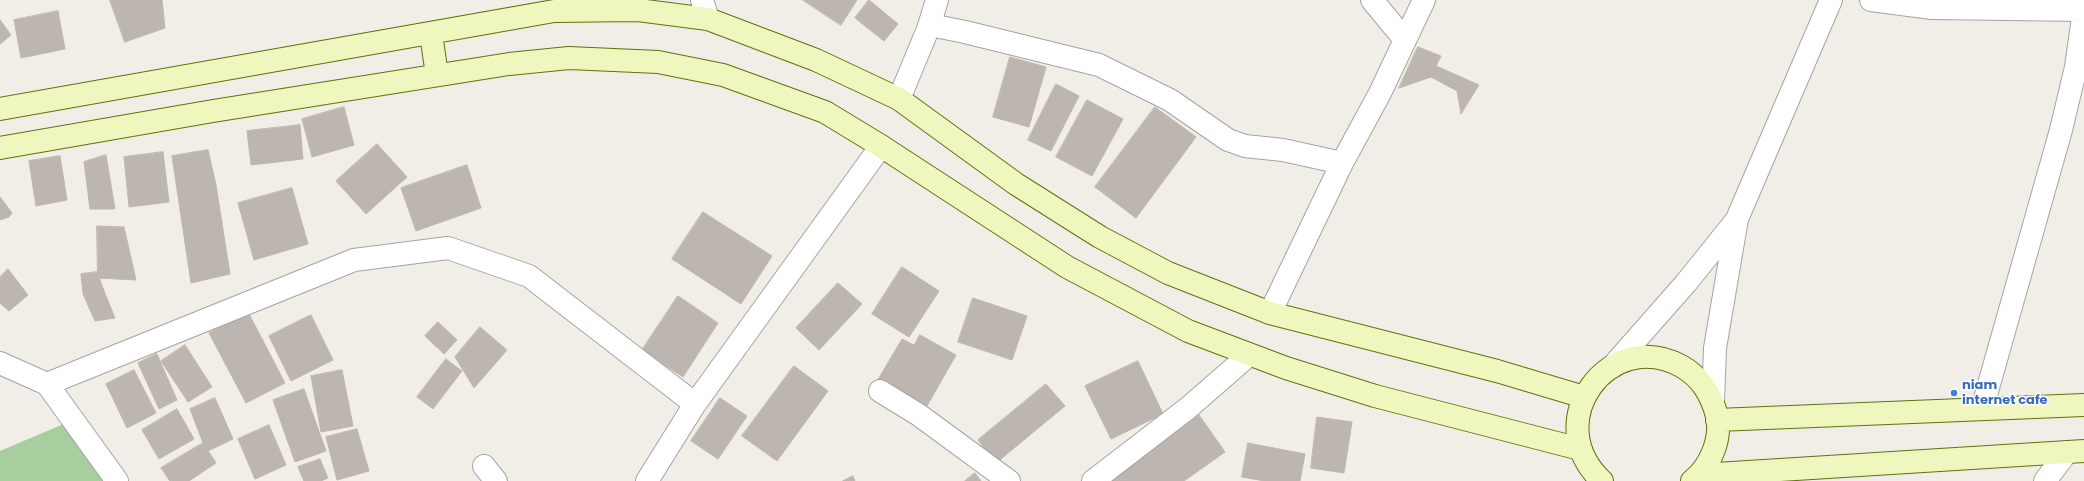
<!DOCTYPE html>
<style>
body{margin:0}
canvas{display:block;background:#f0eee7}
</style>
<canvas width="2084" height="481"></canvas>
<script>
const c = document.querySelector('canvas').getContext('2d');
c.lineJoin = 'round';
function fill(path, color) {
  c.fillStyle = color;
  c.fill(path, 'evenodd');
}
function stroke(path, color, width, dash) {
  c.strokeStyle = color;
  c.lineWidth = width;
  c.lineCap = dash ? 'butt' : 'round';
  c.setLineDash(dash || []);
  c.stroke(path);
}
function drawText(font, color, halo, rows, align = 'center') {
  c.font = font + ' Poppins,sans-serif';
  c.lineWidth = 3;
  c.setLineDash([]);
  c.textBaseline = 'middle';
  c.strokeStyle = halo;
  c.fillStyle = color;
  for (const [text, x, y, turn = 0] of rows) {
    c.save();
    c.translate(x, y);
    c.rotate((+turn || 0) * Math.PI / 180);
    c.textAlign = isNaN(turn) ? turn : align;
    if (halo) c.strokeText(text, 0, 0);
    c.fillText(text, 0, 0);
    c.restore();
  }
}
const forest = new Path2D(`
 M73,420L110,481H0V451Z`);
const building = new Path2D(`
 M110,0H162L165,28L125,42Z
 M803,0H857L841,25Z
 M869,0L898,24L884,41L855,18Z
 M58,11L65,49L21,58L14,20Z
 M0,20L11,35L0,44Z
 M1418,47L1441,56L1436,66L1479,85L1461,114L1457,91L1431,77L1399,88Z
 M1010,57L1046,67L1029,127L993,117Z
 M1056,84L1079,96L1051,151L1028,140Z
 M1087,100L1123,119L1092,176L1056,157Z
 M344,107L354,145L312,157L302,119Z
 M1155,107L1196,137L1136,218L1095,187Z
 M300,125L303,159L251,165L247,131Z
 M377,144L407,177L366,214L336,181Z
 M208,150L216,185L230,274L191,283L172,156Z
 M163,152L169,202L129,207L124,157Z
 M106,155L115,209H90L84,162Z
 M60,156L67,200L36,206L29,161Z
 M467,165L481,208L416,231L401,188Z
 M292,188L308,244L254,260L238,203Z
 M0,197L12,213L9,217L0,220Z
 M703,212L772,256L741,304L672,259Z
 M97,226L124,227L136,280L98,278Z
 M902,267L939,291L909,337L872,314Z
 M8,269L28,295L9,311L0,303V277Z
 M97,272L104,291L115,318L95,321L83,294L81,274Z
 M838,283L862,304L819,350L796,328Z
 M678,296L718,323L683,377L642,350Z
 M973,298L1027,316L1012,360L958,342Z
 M248,312L285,383L246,403L209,333Z
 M311,315L333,360L291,381L269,336Z
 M438,322L457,340L444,354L425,336Z
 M480,327L507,350L474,388L455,357Z
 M920,335L956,355L924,411L876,383L902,339L914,345Z
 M185,345L212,387L188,402L161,361Z
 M157,354L177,400L159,409L138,363Z
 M446,359L462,371L433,409L417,397Z
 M1138,361L1163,414L1111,439L1085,386Z
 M794,366L828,391L777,461L742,436Z
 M134,370L156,413L127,428L106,384Z
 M342,370L353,426L321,432L311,376Z
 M1046,384L1065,406L996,463L978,440Z
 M304,389L326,451L295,462L273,400Z
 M215,398L233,439L208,451L203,443L190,409Z
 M720,398L747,416L718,459L691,441Z
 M177,409L194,439L159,459L142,430Z
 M1199,415L1225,452L1184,481H1112L1110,478Z
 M1317,417L1352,422L1344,473L1311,468Z
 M269,425L286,465L255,479L238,439Z
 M357,429L369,471L337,480L326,437Z
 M203,443L216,463L189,481H170L161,468Z
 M1248,443L1305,454L1300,481H1265L1242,477Z
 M320,459L328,478L321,481H304L298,467Z
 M975,473L981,481H965Z
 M853,476L855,481H843Z`);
const minor = new Path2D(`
 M702,0L708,19
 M1372,0L1405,40
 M1871,0L1932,8L2084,10
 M930,25L965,32L1099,65L1170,100L1228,140L1245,146L1283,150L1342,163
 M899,99L928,29L937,0
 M1270,313L1342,163L1380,93L1424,0
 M0,363L47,384L117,481
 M1612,367L1686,283L1735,222
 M47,384L354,260L448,248L529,276L695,404
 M880,391L919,415L1009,481
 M1713,401L1715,348L1737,219L1831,0
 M1982,409L2061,130L2076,67L2084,10
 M484,466L496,481
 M647,481L695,404L881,146
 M1093,481L1188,408L1249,355
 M2045,481L2067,452`);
const secondary = new Path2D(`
 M431,34L437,75
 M0,109L554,11L638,10L708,19L816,60L899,99L1016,184L1100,237L1168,273L1270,313L1497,371L1584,397
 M0,148L213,111L509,64L569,58L658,62L723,75L825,112L881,146L1067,267L1188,331L1286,368L1375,396L1580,449
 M1717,420L2084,405
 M1700,475L2084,451
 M1602,481C1539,422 1609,327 1681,366C1701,377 1711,394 1717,416C1722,439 1710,467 1692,481`);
const markers = [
 [1954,393,4,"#3f7fe0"]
];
const shopNames = [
 ["niam",1962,386],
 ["internet cafe",1962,401]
];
fill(forest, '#a8cd9e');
fill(building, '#bdb6b0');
stroke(building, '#c1b6aa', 1);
stroke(minor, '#a4a4a4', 24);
stroke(secondary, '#60730b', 24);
stroke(minor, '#fff', 22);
stroke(secondary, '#eff7be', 22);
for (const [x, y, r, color] of markers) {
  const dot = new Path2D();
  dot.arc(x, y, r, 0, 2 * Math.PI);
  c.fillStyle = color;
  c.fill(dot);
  stroke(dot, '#fff', 1.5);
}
drawText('bold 13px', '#366cbe', '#fff', shopNames, 'left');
</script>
